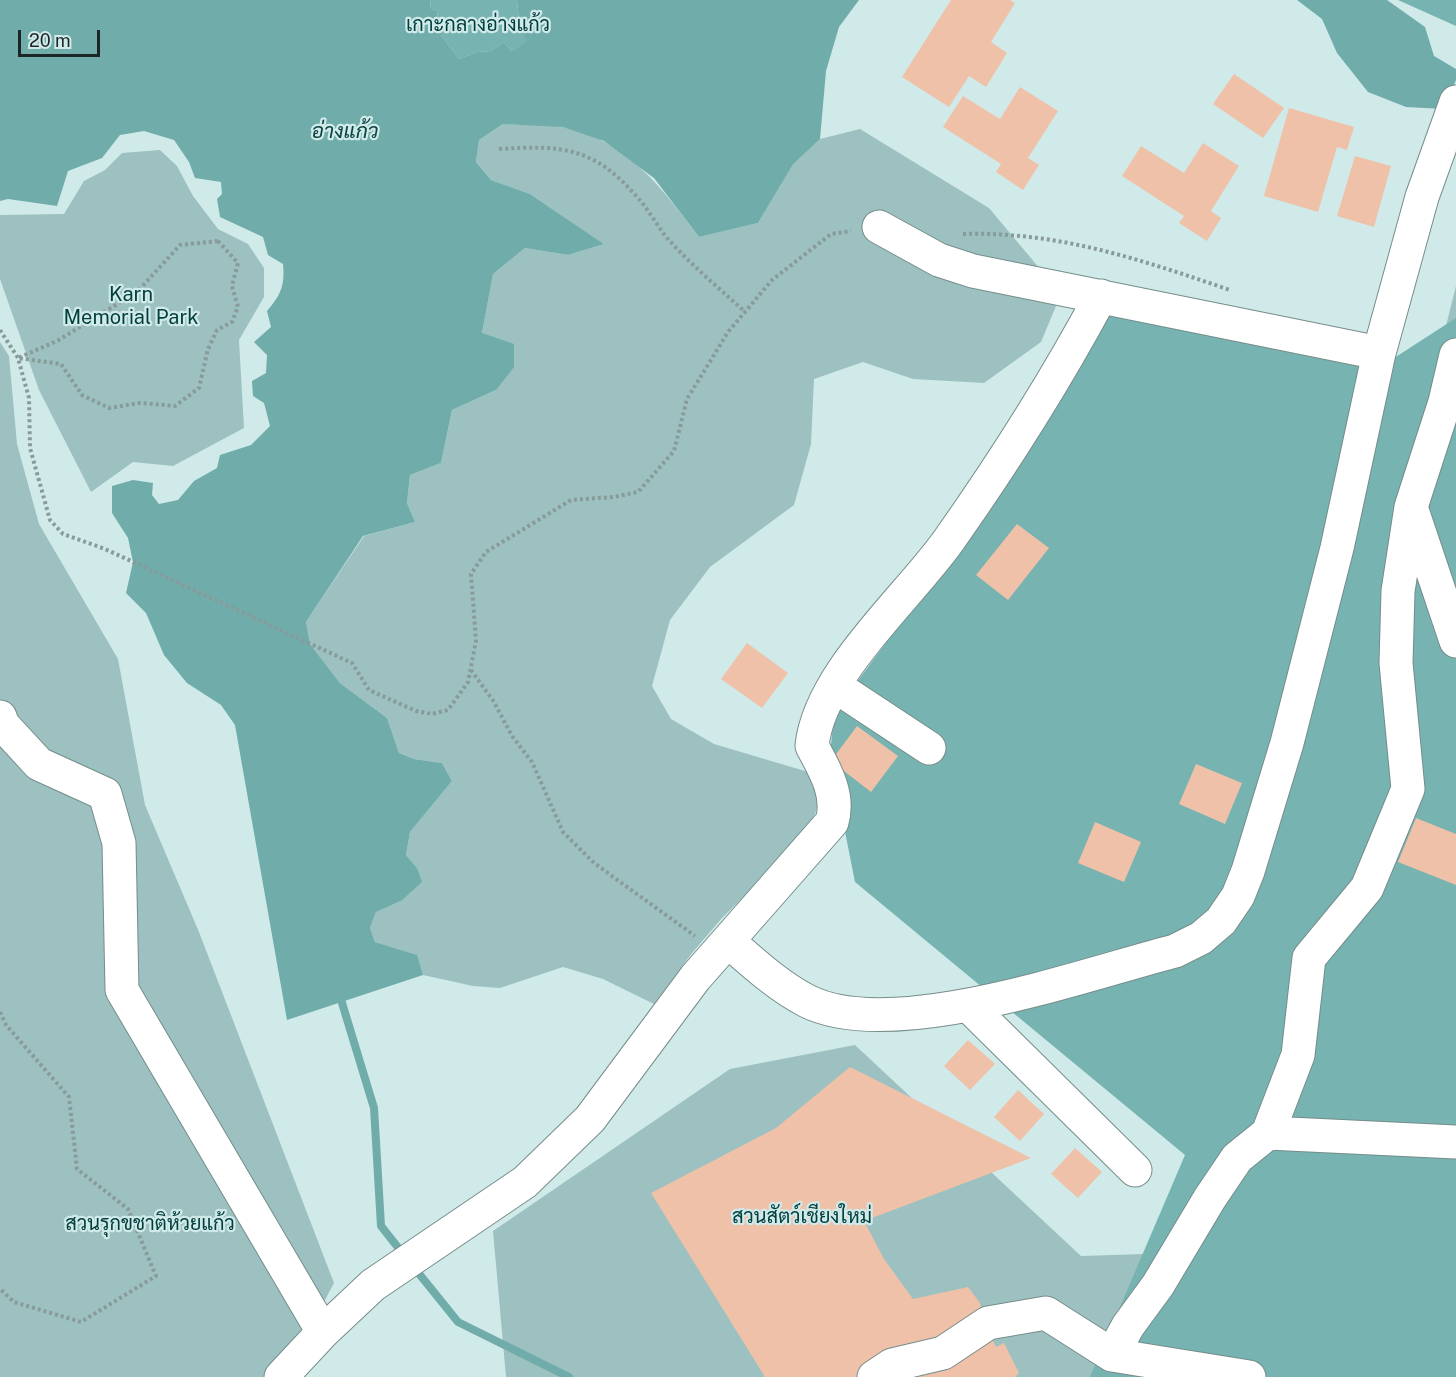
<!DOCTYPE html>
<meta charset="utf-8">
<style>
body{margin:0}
#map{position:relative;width:1456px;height:1377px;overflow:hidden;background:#d0eae9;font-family:"Public Sans",sans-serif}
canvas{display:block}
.scale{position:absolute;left:18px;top:30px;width:82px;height:27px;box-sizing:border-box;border:3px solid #1d2626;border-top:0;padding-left:8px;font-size:18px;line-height:21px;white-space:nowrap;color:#1d2626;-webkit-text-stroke:4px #d0eae9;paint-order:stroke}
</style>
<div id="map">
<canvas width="1456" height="1377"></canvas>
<div class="scale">20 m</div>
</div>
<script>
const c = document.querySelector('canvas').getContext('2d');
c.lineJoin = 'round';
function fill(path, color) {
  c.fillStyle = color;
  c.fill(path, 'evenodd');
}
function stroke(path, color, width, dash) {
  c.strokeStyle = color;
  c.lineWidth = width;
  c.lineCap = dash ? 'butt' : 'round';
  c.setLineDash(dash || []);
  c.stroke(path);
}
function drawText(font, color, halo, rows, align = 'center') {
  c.font = font + ' "Public Sans",Sarabun,sans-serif';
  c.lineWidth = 4.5;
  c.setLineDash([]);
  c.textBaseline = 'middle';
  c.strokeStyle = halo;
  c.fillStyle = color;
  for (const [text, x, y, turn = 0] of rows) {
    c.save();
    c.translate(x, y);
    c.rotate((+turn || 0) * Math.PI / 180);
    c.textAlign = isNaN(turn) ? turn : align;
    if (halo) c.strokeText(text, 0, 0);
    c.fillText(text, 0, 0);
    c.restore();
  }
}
const green = new Path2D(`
 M503,124C523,125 544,123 563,127C627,139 663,190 699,237L758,223L793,163L820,139L860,129L989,208L1061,294L1041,342L984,383L913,379L863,362L814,379L811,444L794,505L710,567L670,620L652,686L671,719L714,744L815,774L820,800L808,833L722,918L692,953L654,1004L603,979L563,967L500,988L473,986L423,975L416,955L375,942L370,928L376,912L401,901L417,868L406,855L410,832L452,781L442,763L414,759L399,753L387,718L340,683L310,644L306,622L364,536L415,522L407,503L410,475L441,463L452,410L496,390L482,333L493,274L525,248L568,255L604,244L530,194L491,180L476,162L479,140Z
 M160,150L177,166L193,196L218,229L248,244L264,268V297L239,340L244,428L173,466L133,462L91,492L39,390L0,279V215L64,214L84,181L105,170L122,153Z
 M1456,286V1377H506L493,1231L730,1069L855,1045L1081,1256L1144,1254L1269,1031Z
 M0,342L9,356L17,444L39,524L118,659L145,805L199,932L334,1283L308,1332L267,1377H0Z`);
const forest = new Path2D(`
 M430,0H517L519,21L530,32L528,42L511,51L504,42L491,51L477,52L459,59L441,35L437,11L431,9Z
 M1398,0H1456V26Z
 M1120,286L1374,371L1456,318V1377H1090L1185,1155L855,882L830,756L834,713L1008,478Z`);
const water = new Path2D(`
 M0,0H430L431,9L437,11L439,24L446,27L441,35L459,59L477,52L491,51L504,42L511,51L527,42L524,35L530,32L519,21L517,0H859L839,27L826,71L820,139L793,164L758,223L699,237L654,178L604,141L563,127L503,124L479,140L476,162L491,180L530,194L604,244L568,255L525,248L493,274L482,333L514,344V367L496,390L452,410L441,463L410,475L407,503L415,522L363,536L306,622L310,644L340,683L387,718L399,753L414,759L442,763L452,781L410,832L406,855L417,868L422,882L401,901L376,912L370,928L375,942L417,955L423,975L287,1020L235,725L221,705L187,683L164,655L146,613L126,593L133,562L128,538L112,513V486L133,480L153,483L152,495L159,504L178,500L194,481L217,468L220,455L251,445L270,426L264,403L253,396L252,381L266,373L267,355L254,342L271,327L267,311C281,295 285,285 283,264L268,255L263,237L220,217L217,199L222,194L221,182L195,178L189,162L174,140L144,131L120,135L102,158L68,171L57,206L8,199L0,201Z
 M1297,0H1387L1425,27L1434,56L1456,69V80L1444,109L1406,107L1368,92L1337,53L1322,19Z`);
const stream = new Path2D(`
 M339,993L374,1108L381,1226L404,1255
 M412,1265L458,1322L569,1377`);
const building = new Path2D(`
 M951,0H1010L1015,3L991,42L1007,53L986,87L969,76L949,107L902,77Z
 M1234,74L1284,108L1263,138L1213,104Z
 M1020,87L1058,111L1028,158L1039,165L1023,190L996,172L1001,164L943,127L963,96L1000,119Z
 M1289,108L1354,127L1347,150L1337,147L1318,212L1264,196Z
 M1203,143L1239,166L1211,211L1221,218L1207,241L1179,223L1184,216L1122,176L1141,146L1184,173Z
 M1355,156L1391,166L1374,227L1337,216Z
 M1017,524L1049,548L1008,600L976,575Z
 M747,643L788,673L762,708L721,679Z
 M857,726L898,756L871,792L831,761Z
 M1196,764L1242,783L1225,824L1179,804Z
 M1416,818L1456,834V885L1398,862Z
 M1095,822L1141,842L1124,882L1078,863Z
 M968,1040L995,1064L970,1090L944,1066Z
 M850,1067L1031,1158L864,1221L884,1259L913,1299L968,1287L980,1303L985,1325L996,1347L1004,1343L1019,1373L1015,1377H765L651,1193L776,1128Z
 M1018,1090L1044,1114L1020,1141L994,1117Z
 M1075,1148L1102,1172L1078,1198L1051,1174Z`);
const path = new Path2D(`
 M499,149C563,145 594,147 638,198C649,210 657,226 668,239C691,265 719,288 745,312
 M963,234C1057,231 1142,260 1230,290
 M218,241L238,263L232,286L238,307L232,322L217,330L208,349L199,388L175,406L140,403L109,408L82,395L61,364L18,358L57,341L137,292L180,245Z
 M0,330L18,358L29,398L30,448L50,520L63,534L105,549L352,663L369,690L416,711L432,714L448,710L468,682L476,641L471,574L486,552L571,500L613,497L638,492L674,451L687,399L728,332L772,280L831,234L851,231
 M471,670L494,702L512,736L532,762L563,832L594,863L695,936
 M0,1012L6,1025L69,1097L77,1169L128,1209L156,1276L81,1322L14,1302L0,1289`);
const minor = new Path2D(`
 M879,227L939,260L973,271L1379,353
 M1445,402L1456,355
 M1456,403L1445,402L1411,507L1456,641
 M835,686L929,748
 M0,717L3,725L39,764L105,794L119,843L122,990L323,1332L281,1377
 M728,941C752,962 778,986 807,1001C892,1044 1085,974 1175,951L1201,938L1221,921L1238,896L1248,871L1287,743L1337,548L1379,353L1422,197L1456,102
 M969,1006L1135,1170
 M1268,1133L1298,1055L1309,958L1367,888L1408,789L1396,663L1398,591L1411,507
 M323,1332L373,1285L525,1182L590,1119L695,978L832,822C840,795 825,770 812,746C819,674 908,598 949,540C1004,462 1056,380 1101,296
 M1112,1355L1128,1326L1158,1285L1210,1198L1237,1158L1268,1133L1456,1142
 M874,1377L892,1365L943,1353L988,1323L1046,1313L1112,1355L1249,1377`);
const parkNames = [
 ["เกาะกลางอ่างแก้ว",478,25],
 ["Karn",131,295],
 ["Memorial Park",131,318],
 ["สวนสัตว์เชียงใหม่",802,1217],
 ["สวนรุกขชาติห้วยแก้ว",150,1224]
];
const waterNames = [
 ["อ่างแก้ว",345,132]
];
fill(green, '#9cc1c0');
fill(forest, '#77b3b1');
fill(water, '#6facaa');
stroke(stream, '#6facaa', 8);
fill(building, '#efc1a9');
stroke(minor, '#758d8b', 35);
stroke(path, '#889b9a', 4, [3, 3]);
stroke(minor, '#fff', 33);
drawText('20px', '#023e3d', '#d0eae9', parkNames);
drawText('italic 21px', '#0b4443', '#d0eae9', waterNames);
</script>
